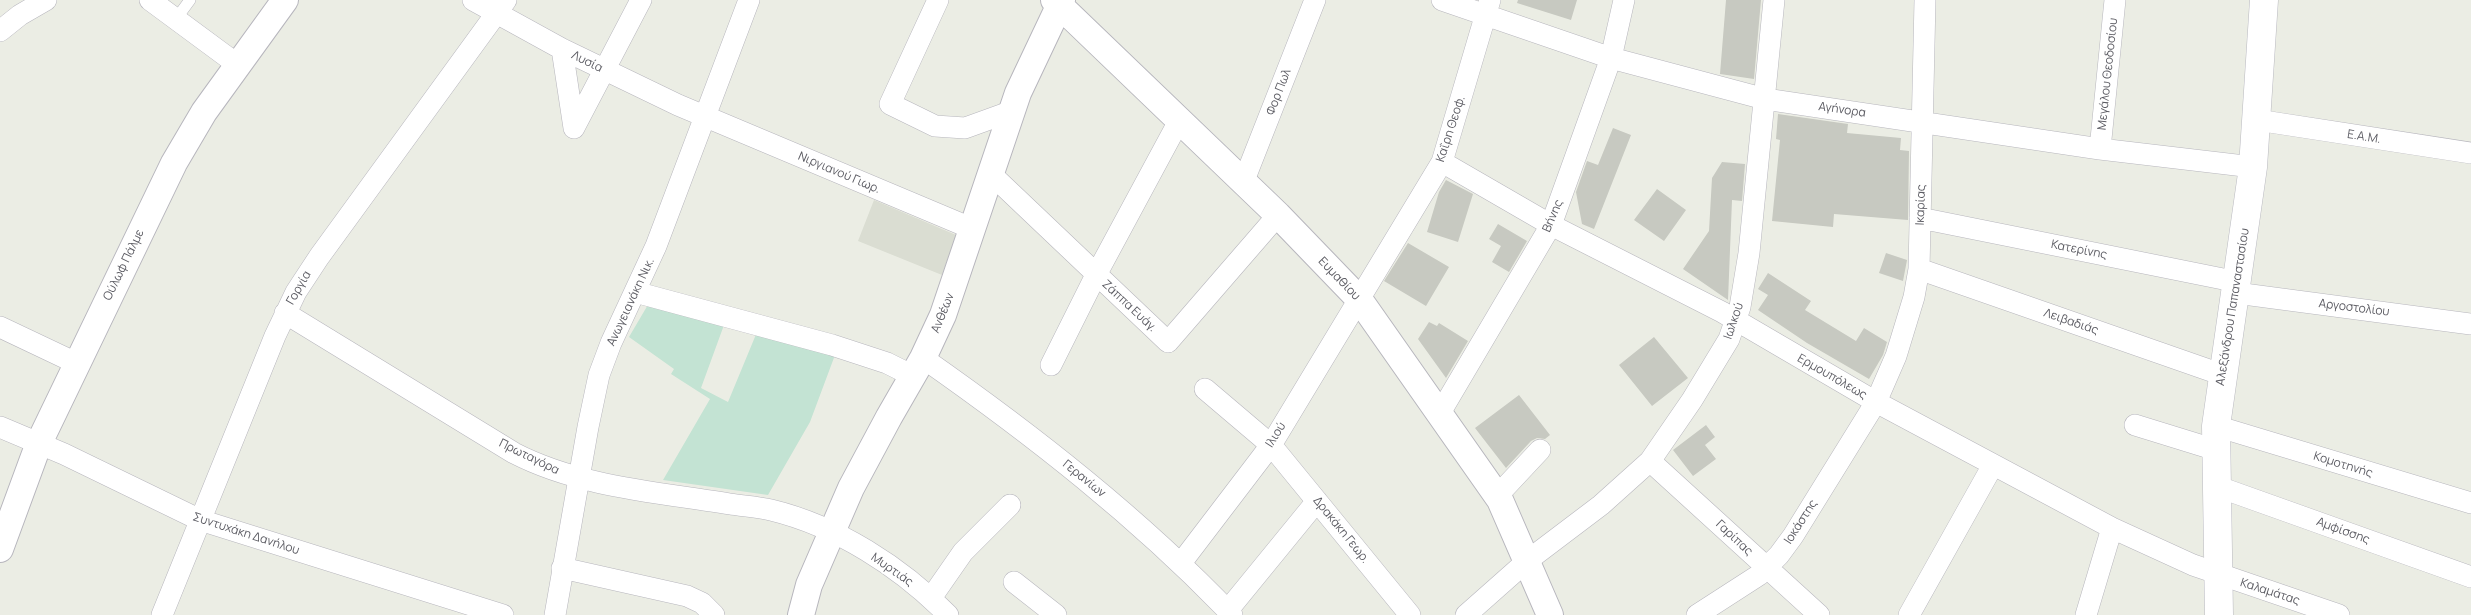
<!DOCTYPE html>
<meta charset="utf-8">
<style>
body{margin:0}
canvas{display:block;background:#ebede4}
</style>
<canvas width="2471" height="615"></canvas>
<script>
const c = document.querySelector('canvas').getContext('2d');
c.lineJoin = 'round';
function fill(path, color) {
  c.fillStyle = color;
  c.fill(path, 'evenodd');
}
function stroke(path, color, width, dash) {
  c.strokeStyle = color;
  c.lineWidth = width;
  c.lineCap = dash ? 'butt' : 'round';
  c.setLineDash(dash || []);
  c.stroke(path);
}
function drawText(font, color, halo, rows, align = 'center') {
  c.font = font + ' Manrope,sans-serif';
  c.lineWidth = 4;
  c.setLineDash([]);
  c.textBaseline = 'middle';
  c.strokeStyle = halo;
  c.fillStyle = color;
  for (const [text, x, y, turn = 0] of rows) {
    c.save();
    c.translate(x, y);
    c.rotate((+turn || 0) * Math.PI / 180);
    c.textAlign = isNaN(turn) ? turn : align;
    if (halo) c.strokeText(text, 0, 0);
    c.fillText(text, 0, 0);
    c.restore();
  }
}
const education = new Path2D(`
 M874,200L956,235L942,275L858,241Z`);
const green = new Path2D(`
 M649,303L724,325L701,388L728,402L757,332L835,355L810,422L768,495L663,480L710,399L671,374L674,369L629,337Z`);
const building = new Path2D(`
 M1518,0H1577L1571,20L1517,3Z
 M1726,0H1761L1754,79L1720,74Z
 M1778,114L1848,124L1847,133L1901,138L1900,150L1909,151L1908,220L1834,214L1833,227L1772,221L1780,140L1776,139Z
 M1613,128L1631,135L1594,229L1582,224L1576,192L1587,161L1598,165Z
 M1722,162L1745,164L1742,201L1732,200L1728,300L1683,269L1709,231L1712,178Z
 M1446,180L1473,194L1458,242L1427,232L1439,192Z
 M1657,189L1686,210L1664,241L1634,220Z
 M1498,224L1527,241L1509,272L1492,262L1501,246L1489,239Z
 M1408,243L1449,267L1426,306L1384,281Z
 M1886,253L1907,260L1903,281L1879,273Z
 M1768,273L1811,301L1805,310L1856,341L1864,328L1887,342L1883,355L1869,379L1807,343L1758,310L1768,295L1758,289Z
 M1429,322L1437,326L1439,323L1468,341L1446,378L1418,339Z
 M1654,337L1688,378L1652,406L1619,365Z
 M1519,395L1550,435L1545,439L1537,438L1531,441L1506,468L1475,428Z
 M1706,425L1715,437L1705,445L1716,459L1693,476L1673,450Z`);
const service = new Path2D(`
 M176,19L190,0`);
const minor = new Path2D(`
 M150,0L238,65
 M473,0L562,49L678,105L973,229
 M938,0L890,104L935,126L965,128L1012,111
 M1442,0L1611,58L1765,99L2100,149L2253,167
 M0,31L20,15L46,0
 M562,49L574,128
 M2257,120L2471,153
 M574,128L641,0
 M2100,149L2115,0
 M1442,162L1551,225L1722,312L1876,402L2112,528L2193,565L2339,615
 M991,174L1168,342L1278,215
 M1243,183L1315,0
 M1920,218L2238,282
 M1919,269L2223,375
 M635,292L832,345L887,363L913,376
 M2236,293L2471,324
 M285,313L514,453C580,487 657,492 730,504C743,506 758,507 771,510C837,526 901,567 948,615
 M0,327L76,363
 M923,358C1033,435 1139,518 1232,615
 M1051,365L1096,275L1179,121
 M1205,389L1271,445L1410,615
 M1440,413L1551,225L1611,58L1624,0
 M2135,425L2216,450
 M2216,426L2471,503
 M0,427L64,454L200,520L503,615
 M1650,461L1819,615
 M2216,486L2471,577
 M1497,496L1540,450
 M1181,563L1271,445L1442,162L1490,0
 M562,568L687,596L702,603L714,615
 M1014,582L1056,615
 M931,598L963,552L1010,505
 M1228,610L1317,501
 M162,615L275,336L296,292L319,257L506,0
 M555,615L588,427L599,375L611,343L656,246L749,0
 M1466,615L1527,561L1601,505L1650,461L1692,400L1729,339L1740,307L1749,253L1774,0
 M1697,615L1759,575L1779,555L1793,536L1876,402L1896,356L1914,297L1919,269L1925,0
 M1909,615L1993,465
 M2086,615L2112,528`);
const tertiary = new Path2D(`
 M1054,0L1278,215L1359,299L1500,500L1550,615
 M0,549L39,443L174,163L204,112L285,0
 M801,615L809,585L851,488L889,417L923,358L943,315L1018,93L1062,0`);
const secondary = new Path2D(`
 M2219,615L2216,426L2253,167L2264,0`);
const streetNames = [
 ["Λυσία",587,62,26],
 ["Μεγάλου Θεοδοσίου",2108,74,-84],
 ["Φορ Πωλ",1279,92,-69],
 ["Αγήνορα",1842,110,8],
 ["Καΐρη Θεοφ.",1451,129,-72],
 ["Ε.Α.Μ.",2364,137,9],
 ["Νιργιανού Γιωρ.",839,173,23],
 ["Ικαρίας",1921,205,-88],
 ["Βήνης",1553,216,-67],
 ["Κατερίνης",2079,250,11],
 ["Ούλωφ Πάλμε",124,265,-64],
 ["Ευμαθίου",1339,279,46],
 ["Γοργία",299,288,-60],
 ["Ανωγειανάκη Νικ.",631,302,-65],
 ["Ζάππα Ευάγ.",1129,306,43],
 ["Αλεξάνδρου Παπαναστασίου",2233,307,-81],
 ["Αργοστολίου",2354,308,7],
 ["Ανθέων",943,313,-68],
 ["Ιωλκού",1734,321,-71],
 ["Λειβαδιάς",2071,322,19],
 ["Ερμουπόλεως",1832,377,30],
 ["Ιλιού",1276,435,-58],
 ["Πρωταγόρα",529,457,26],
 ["Κομοτηνής",2343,465,17],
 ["Γερανίων",1084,479,39],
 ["Ιοκάστης",1801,522,-57],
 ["Δρακάκη Γεωρ.",1341,530,51],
 ["Αμφίσσης",2343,531,20],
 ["Συντυχάκη Δανήλου",246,534,18],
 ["Γαρίπας",1734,538,43],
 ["Μυρτιάς",892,570,35],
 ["Καλαμάτας",2270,592,18]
];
fill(education, '#daddd2');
fill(green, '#c3e3d3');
fill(building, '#c7c9c1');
stroke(service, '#b7b6bd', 12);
stroke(minor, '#b7b6bd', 22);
stroke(tertiary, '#b7b6bd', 28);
stroke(secondary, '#b8b8bf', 29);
stroke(service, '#fff', 11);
stroke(minor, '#fff', 21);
stroke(tertiary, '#fff', 26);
stroke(secondary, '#fff', 28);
drawText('12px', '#5c5c63', '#fff', streetNames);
</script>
